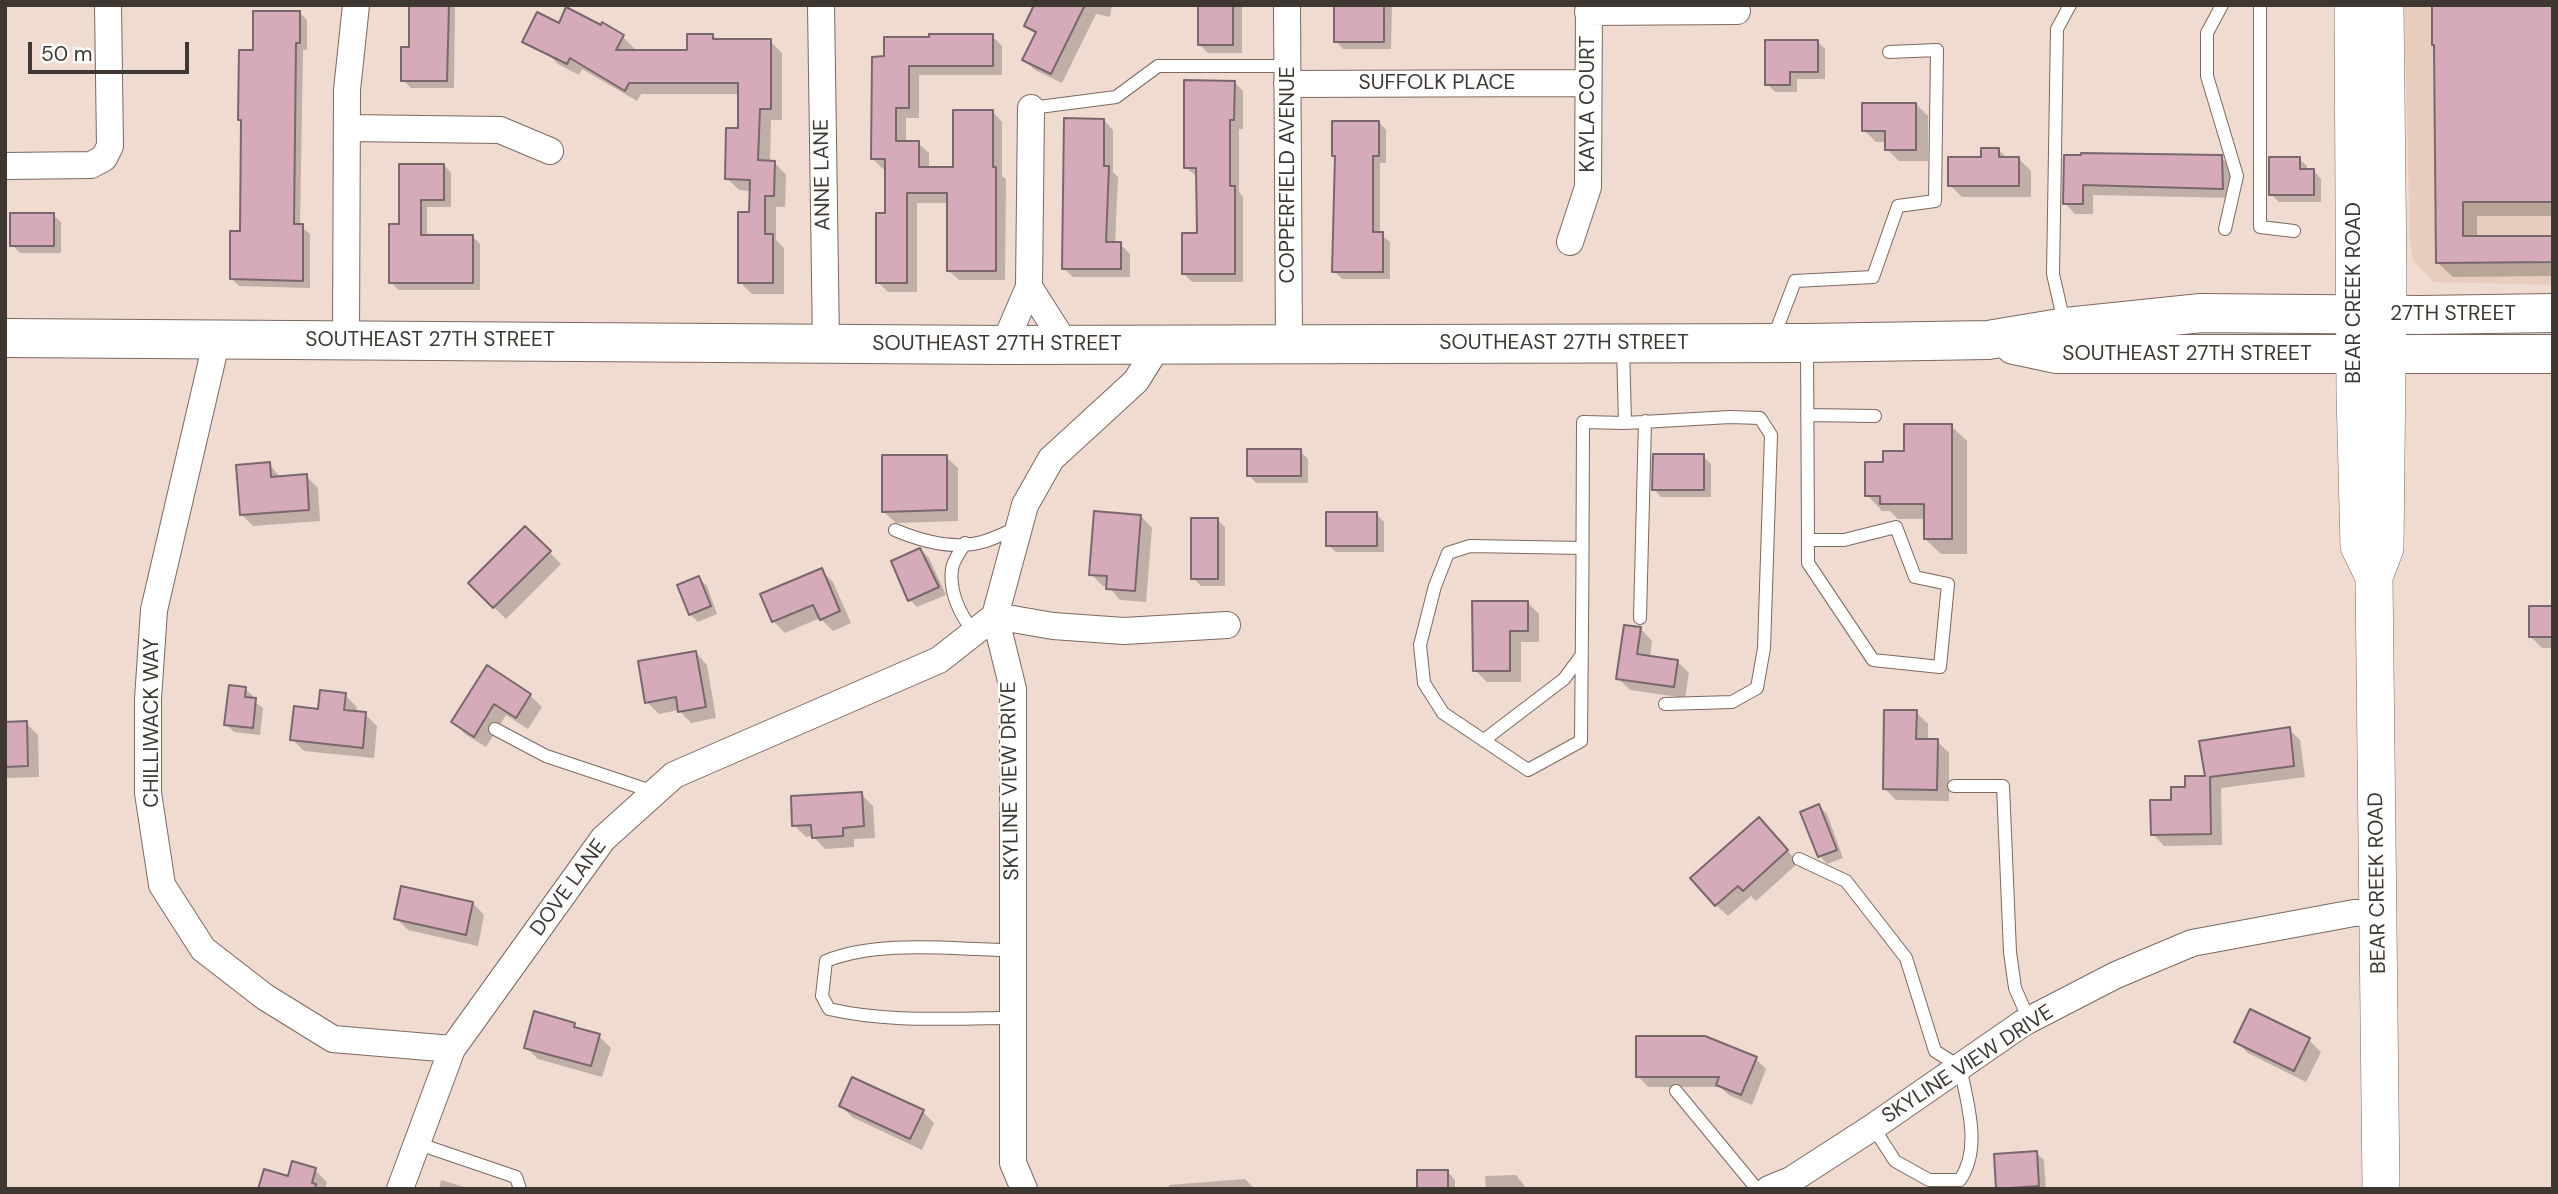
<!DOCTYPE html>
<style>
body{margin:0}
#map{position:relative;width:2558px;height:1194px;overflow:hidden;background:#efdbd0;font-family:"DM Sans",sans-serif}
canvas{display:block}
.frame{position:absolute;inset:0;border:7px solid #3e3732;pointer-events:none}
.scale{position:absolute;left:28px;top:42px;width:161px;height:32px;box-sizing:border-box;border:4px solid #3e3732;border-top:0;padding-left:9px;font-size:21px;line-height:24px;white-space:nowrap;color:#3e3732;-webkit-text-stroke:5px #fff;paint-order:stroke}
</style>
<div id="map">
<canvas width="2558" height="1194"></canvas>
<div class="frame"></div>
<div class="scale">50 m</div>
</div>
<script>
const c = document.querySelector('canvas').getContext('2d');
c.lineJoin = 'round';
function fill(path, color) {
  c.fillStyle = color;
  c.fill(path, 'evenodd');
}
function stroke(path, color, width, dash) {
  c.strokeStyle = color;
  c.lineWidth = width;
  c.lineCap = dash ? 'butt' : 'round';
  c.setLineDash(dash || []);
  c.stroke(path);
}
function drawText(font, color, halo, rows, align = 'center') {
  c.font = font + ' "DM Sans",sans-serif';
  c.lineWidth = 5;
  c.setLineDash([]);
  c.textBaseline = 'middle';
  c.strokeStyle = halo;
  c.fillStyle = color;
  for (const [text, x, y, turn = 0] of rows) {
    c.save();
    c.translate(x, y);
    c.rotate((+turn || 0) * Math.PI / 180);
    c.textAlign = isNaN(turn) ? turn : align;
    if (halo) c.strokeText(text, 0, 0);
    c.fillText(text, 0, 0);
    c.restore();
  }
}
const built = new Path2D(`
 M2404,5H2553V285L2433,282L2413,260L2410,242Z`);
const shadow = new Path2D(`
 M411,5H455L454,88H411L403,80L411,48Z
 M514,5H545V7H516Z
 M1048,5H1112L1110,17L1096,14L1062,83L1035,70L1024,60L1036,35L1026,25Z
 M1199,5H1242V53H1208L1199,44Z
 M1335,5H1392L1391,49H1343L1336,41Z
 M2434,5H2553V216H2477V238L2553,237V276L2453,277L2438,263Z
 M300,13L307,20V50H303L300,226L310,234V288L239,286L231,278L242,233L243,122L240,119L255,52Z
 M603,25L623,37L635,49L633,51H688L713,35L718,41H770L782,53V120H771L770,163H775L786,175L785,207H776V240L784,248V294H752L740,282L751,213V191L739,190L727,178L740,130V94H641L637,101L582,69L579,75L558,64L546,52Z
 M992,36L1002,46V75H919V118H906V143H918L929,153V169H954L992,111L1002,122V176L1006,179L1005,280H959L948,270V203H917V292H888L878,282L887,215V169H883L872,158L874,58Z
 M1817,41L1825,49V79H1797V92H1775L1767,84Z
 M1234,82L1243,91V129H1239V192L1243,197V282H1192L1183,273L1198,235V177L1186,168Z
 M1916,104L1928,116V161H1899L1887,149V142H1876L1864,130Z
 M1104,120L1113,130V172L1118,177L1115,244H1120L1130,254V277H1073L1063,268Z
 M1379,122L1386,130V163H1380V234L1390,242V279H1342L1334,271L1336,158L1333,155Z
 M1999,150L2008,159H2019L2031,171V197H1962L1950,185Z
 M2065,157H2221L2231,167L2233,198L2093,195V214H2075L2065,203Z
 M2299,159L2307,166V171H2314L2321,179V202H2279L2271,194Z
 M444,165L451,173V207H427V237H473L480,244V290H399L391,283L401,226Z
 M53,215L61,222V253H20L12,245Z
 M1951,426L1967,441V554H1941L1925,539V519H1898L1890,511H1882L1867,495L1905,452Z
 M1300,451L1308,459V483H1256L1249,475Z
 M1703,456L1711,464V497H1661L1654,489Z
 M946,457L958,468V521L896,523L884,512Z
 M269,464L281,478L306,476L318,488L320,521L253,526L242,515Z
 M1376,514L1384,522V552H1336L1328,545Z
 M1141,516L1152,528L1146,602L1120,600L1108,586H1103L1091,574Z
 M1217,520L1225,527V586H1201L1193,578Z
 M525,528L561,564L506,619L470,583Z
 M922,551L929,558L946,595L917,607L910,600L893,562Z
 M821,570L833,582L851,623L833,631L820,618L785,633L773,621Z
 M699,578L707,586L717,614L698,622L690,614Z
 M1527,602L1539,614V642H1521V682H1487L1475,670Z
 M2553,608V648H2542L2530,636Z
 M1641,629L1652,641L1650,657L1677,661L1689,673L1685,698L1630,690L1618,678Z
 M696,653L707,665L716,718L691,723L679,710L659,714L647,702Z
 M487,667L530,695L542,707L528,729L506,715L486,747L465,734L453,722Z
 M245,689L253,696L252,700L263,708L260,735L234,732L226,724Z
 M345,695L357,707L356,713L365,714L377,726L374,758L304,751L292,739L320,711Z
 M1916,712L1928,724V741H1937L1949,753V801L1896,800L1885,789Z
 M5,723H26L38,735L39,777L5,778Z
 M2289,729L2300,740L2305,777L2221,788L2222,845L2164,846L2153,834L2173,802L2187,789Z
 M861,794L873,806L875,838L854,839V847L825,849L813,836L806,837L794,825Z
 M1819,806L1827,814L1843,858L1827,864L1820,856Z
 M1771,831L1798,863L1756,901L1751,896L1728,916L1716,905Z
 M473,903L484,915L478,946L408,930L396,918Z
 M2251,1011L2309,1040L2321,1052L2306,1082L2248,1053L2236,1041Z
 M574,1024L581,1031L599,1036L611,1048L602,1077L538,1059L526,1047Z
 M1756,1059L1766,1069L1752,1105L1729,1095L1720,1087H1648L1638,1076Z
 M841,1106L923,1112L934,1123L922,1150L852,1117Z
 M2036,1153L2044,1160L2046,1189H1999Z
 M315,1170L327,1182L325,1189H260Z
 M1448,1172L1455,1180V1189H1419Z
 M1516,1175L1527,1189H1486L1485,1176Z
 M1245,1179L1255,1189H1169V1185Z
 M441,1180L471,1189H439Z`);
const building = new Path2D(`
 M409,5H449L447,81H401V47H409Z
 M1034,5H1085L1051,74L1022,60L1036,32L1024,26Z
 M1198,5H1233V45H1198Z
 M1334,5H1384V42H1334Z
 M2432,5H2553V202H2463V236H2553V262L2436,263L2434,45H2432Z
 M566,7L601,25L602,22L624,35L616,50H687V34H713V39H771V109H760L758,160L775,161L774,196H765V234H773V283H738V212H749L750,180L725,179L726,128H738V83H629L625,91L570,58L567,64L522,42L537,12L559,23Z
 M253,11H300V43H296L294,224H303V281L230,279V231H240L241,120H238L239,50H253Z
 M929,34H993V66H909V108H896V141H919V167H953V110H993V167H996V271H947V193H907V283H876V213H885V159H871L872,57L884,56V37H929Z
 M1765,40H1818V72H1790V85H1765Z
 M1184,80L1235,81L1234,120H1230V186H1235V274H1182V233H1197L1196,168H1184Z
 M1862,103H1916V150H1885V131H1862Z
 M1064,118L1104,119V166H1109L1106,242H1121V269H1062Z
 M1332,121H1379V156H1373V232H1383V272H1332L1335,156H1332Z
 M1981,148H1999V157H2019V186H1948V157H1981Z
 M2081,153L2222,155L2223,189L2083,185V204H2063L2064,155H2081Z
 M2269,157H2300V169H2314V195H2269Z
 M399,164H444V200H421V235H473V283H389V224H399Z
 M10,213H54V246H10Z
 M1904,424H1952V539H1924V504H1880V496H1865V462H1883V451H1904Z
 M1247,449H1301V476H1247Z
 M1653,454H1704V490H1652Z
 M882,455H947V510L882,512Z
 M270,462L271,477L307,474L309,510L240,515L236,465Z
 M1094,511L1141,515L1135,591L1106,589L1107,576L1089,575Z
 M1326,512H1377V546H1326Z
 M1191,518H1218V579H1191Z
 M525,526L551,551L493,608L468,583Z
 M920,548L939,587L908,601L891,561Z
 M822,568L840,611L820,620L813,605L772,622L760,594Z
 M699,576L711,606L689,615L677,585Z
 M1472,601H1528V631H1510V671H1473Z
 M2529,606H2553V637H2529Z
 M1624,625L1641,627L1637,654L1678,660L1674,687L1616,679Z
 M696,651L706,707L678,712L676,697L645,703L638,661Z
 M487,665L531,694L516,718L494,704L474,737L451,722Z
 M229,685L246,687L245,697L256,698L253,728L224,725Z
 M320,690L346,693L344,710L366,712L363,748L290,740L294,706L318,709Z
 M1884,710H1917L1916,739H1938L1937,790L1883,789Z
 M27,721L28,766L5,767V722Z
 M2290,727L2294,766L2210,777L2211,834L2151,835L2150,800H2171V787H2185V776H2205L2199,741Z
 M862,792L864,826L843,828V836L812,838L811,825L792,826L791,796Z
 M1819,804L1837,850L1818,857L1800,812Z
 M1759,817L1788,850L1743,891L1738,886L1715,906L1690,878Z
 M401,886L473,902L466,935L394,919Z
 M2250,1009L2310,1038L2294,1071L2234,1042Z
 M534,1011L575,1023L574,1027L600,1034L591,1066L524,1048Z
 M1636,1036H1705L1757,1057L1741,1095L1716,1085L1719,1077H1636Z
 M852,1077L924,1110L910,1139L839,1106Z
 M2037,1151L2039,1186L1996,1189L1994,1154Z
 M292,1161L316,1168L312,1183L316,1184L315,1189H258L264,1169L288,1176Z
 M1417,1170H1448V1189H1417Z`);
const lane = new Path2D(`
 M2222,5L2207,33V76L2237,176L2225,229
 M2260,5V227L2294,231
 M1031,108L1116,97L1158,66H1287
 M2064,322L2053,274L2057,29L2070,5
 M1773,339L1795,281L1873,277L1898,206L1935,201L1937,50L1889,52
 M1623,346L1625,423L1730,417L1760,418L1771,435L1764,648L1757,688L1732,702L1665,704
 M1807,346L1808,540V563L1873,660L1940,667L1948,584L1915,577L1896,527L1844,540H1808
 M1807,415L1875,416
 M895,530C921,541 954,550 982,542C994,539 1006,532 1018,528
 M965,543C961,551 953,560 952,569C949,592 960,615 974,632
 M1582,548L1470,546L1448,553L1435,586L1420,645L1424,683L1443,713L1528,770L1581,741C1582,635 1583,528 1583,422L1625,423
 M1640,618L1645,421
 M495,729L546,756L654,792
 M1484,740L1564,679L1581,656
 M1954,786H2003L2010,952L2015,988L2029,1020
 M1799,859L1846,881L1906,958L1935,1051L1960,1067C1967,1102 1982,1148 1960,1180H1929L1895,1161L1873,1127
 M1013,950C955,950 881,939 826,961L822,996L829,1009C889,1023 951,1018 1013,1018
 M1676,1091L1757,1189
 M416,1143L516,1177L520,1189`);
const street = new Path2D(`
 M821,5L826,344
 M1287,5L1289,344
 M1588,12L1737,11
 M1287,84L1587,83
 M347,128L500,130L550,151
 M5,166L91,165L104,158L110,146L108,5
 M1570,242L1588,187L1589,5
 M1029,287L1066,345
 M217,339L154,610L148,699V793L162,885L203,949L265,997L333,1039L452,1049
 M346,339L347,90L356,5
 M1004,345L1029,287L1031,108
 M400,1189L452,1049L603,839L674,775L939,660L995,616L1053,626L1124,631L1227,625
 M1024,1189L1013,1163V689L995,616L1025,505L1051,459L1136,381L1159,344
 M1769,1189L1791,1180L1873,1127L2023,1023L2116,975L2192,943L2354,913H2378`);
const secondary = new Path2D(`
 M2353,5L2355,394L2359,546L2374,577
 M2381,1189L2374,577L2385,548L2388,274L2385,5`);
const primary = new Path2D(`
 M5,338L1004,345L1807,343L1988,340L2066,327L2201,313L2421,315L2553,313
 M2014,345L2056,354H2553`);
const streetNames = [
 ["SUFFOLK PLACE",1437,83],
 ["KAYLA COURT",1588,104,-90],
 ["ANNE LANE",823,175,-91],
 ["COPPERFIELD AVENUE",1288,175,-90],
 ["BEAR CREEK ROAD",2354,293,-90],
 ["27TH STREET",2453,314],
 ["SOUTHEAST 27TH STREET",430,340],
 ["SOUTHEAST 27TH STREET",1564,343],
 ["SOUTHEAST 27TH STREET",997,344],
 ["SOUTHEAST 27TH STREET",2187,354],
 ["CHILLIWACK WAY",152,723,-90],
 ["SKYLINE VIEW DRIVE",1011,781,-91],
 ["BEAR CREEK ROAD",2378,883,-91],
 ["DOVE LANE",569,888,-54],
 ["SKYLINE VIEW DRIVE",1968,1065,-33]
];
fill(built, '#e8cdbe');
fill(shadow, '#0003');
fill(building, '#d5abba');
stroke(building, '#7a676e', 2);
stroke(lane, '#7b6960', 14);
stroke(street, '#7b6960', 28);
stroke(secondary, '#7b6960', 38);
stroke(primary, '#7b6960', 40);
stroke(lane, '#fff', 12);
stroke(street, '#fff', 26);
stroke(secondary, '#fff', 37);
stroke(primary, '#fff', 38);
drawText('21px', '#3e3732', '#fff', streetNames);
</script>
